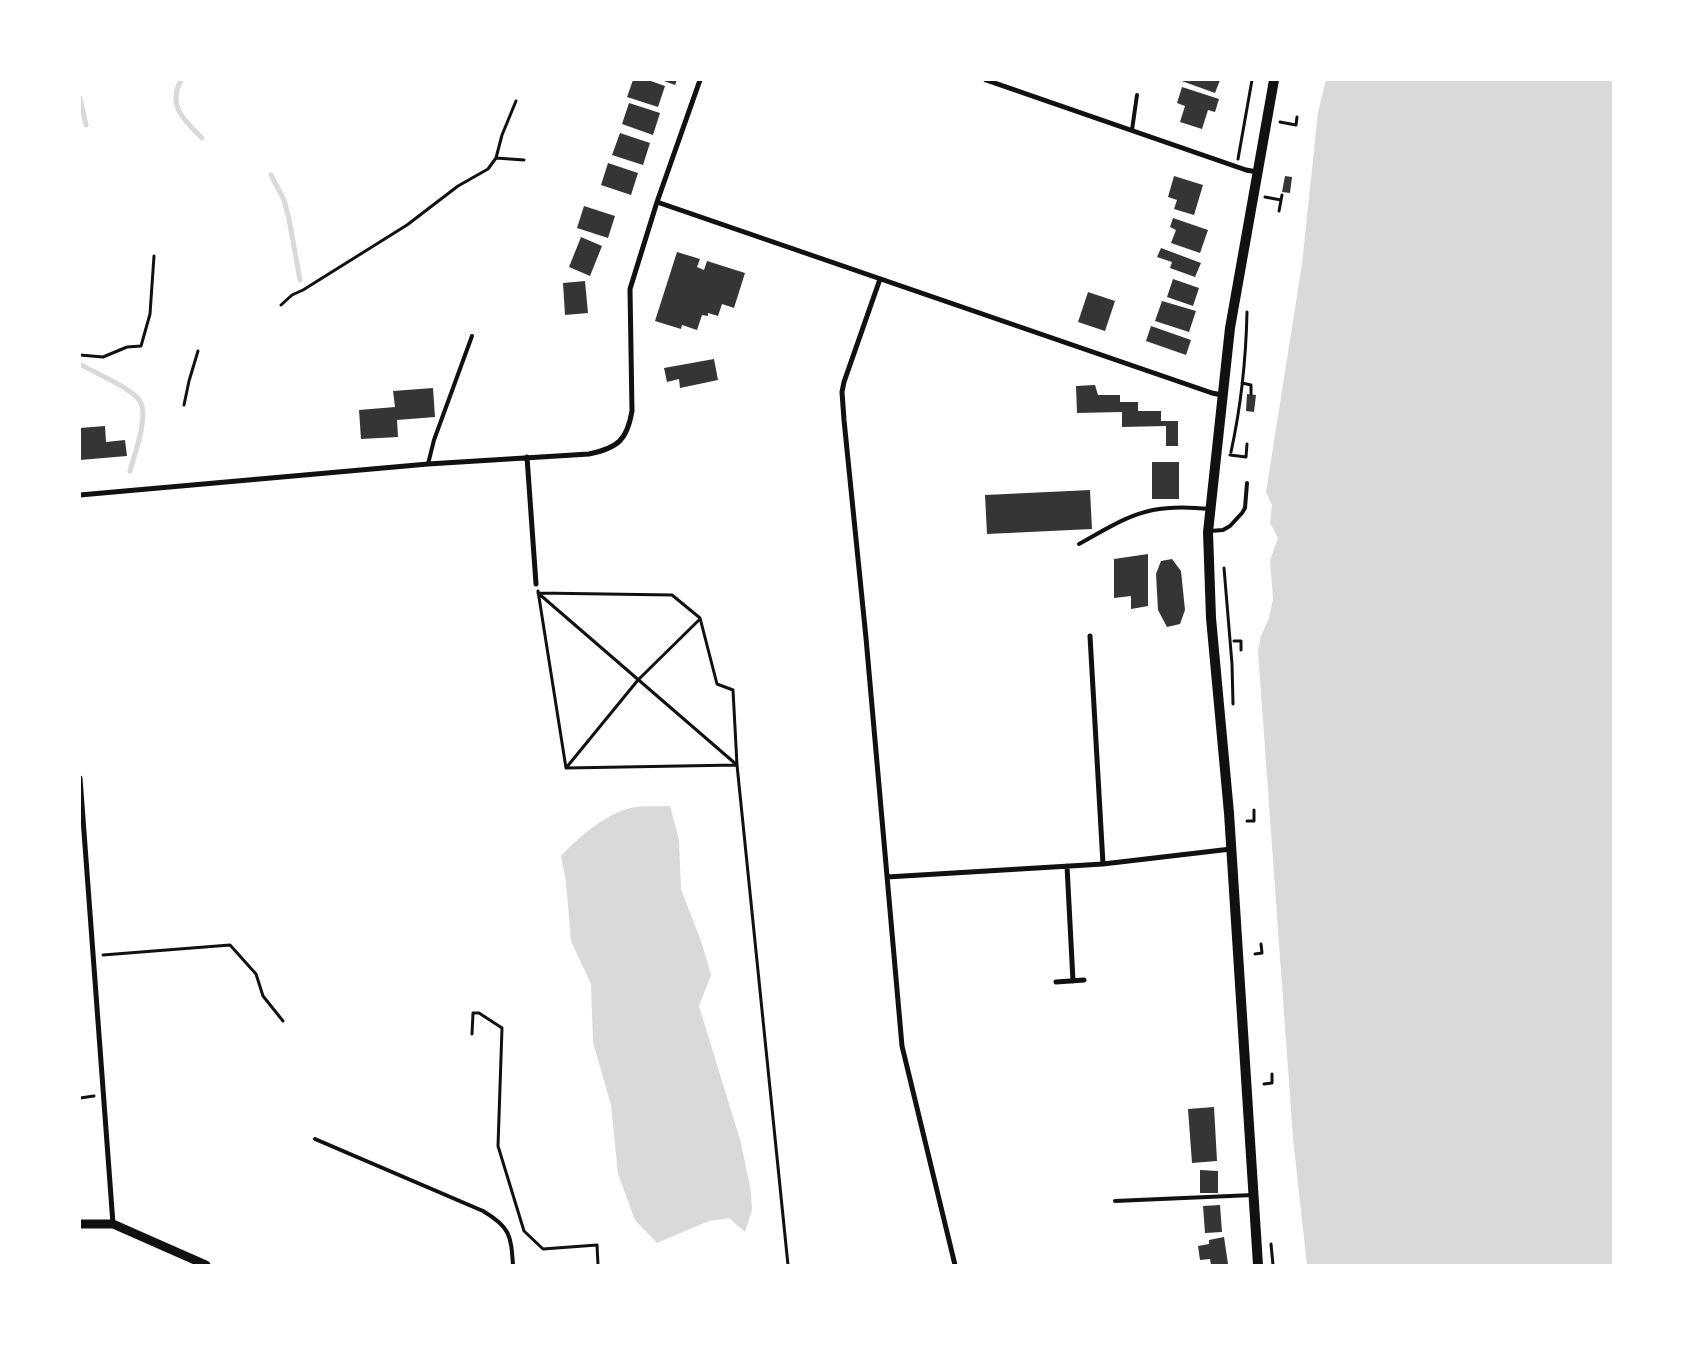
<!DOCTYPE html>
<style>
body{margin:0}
#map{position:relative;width:1693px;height:1345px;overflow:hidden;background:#fff;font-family:"Alegreya Sans",sans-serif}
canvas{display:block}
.frame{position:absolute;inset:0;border:81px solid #fff;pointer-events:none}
</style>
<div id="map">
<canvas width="1693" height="1345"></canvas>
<div class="frame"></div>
</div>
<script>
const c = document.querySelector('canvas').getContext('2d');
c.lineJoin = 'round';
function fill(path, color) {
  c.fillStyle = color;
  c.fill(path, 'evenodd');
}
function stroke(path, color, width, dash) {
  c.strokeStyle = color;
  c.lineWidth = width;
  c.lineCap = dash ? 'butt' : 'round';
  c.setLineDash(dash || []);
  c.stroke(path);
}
const water = new Path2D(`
 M1326,80H1613V1265H1307L1293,1138L1258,651L1261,636L1269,618L1273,599L1270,560L1278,538L1270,523L1272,505L1266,492L1302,264L1318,112Z
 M670,806L679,840L681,889L702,944L711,975L699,1006L741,1143L751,1192L752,1210L745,1232L729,1218L709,1221L657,1243L635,1220L618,1174L611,1105L593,1042L591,984L571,941L566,882L561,856C579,837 605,814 631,808C643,805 658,807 670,806Z`);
const stream = new Path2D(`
 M181,80C167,106 184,120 202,138
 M80,98L86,125
 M271,175L284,200L289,219L300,280
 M80,364C94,373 135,389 141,403C148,418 134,456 130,471`);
const building = new Path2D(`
 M633,80H648L665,86L658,107L627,97Z
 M661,80H677L675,85Z
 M1179,80H1220L1215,93Z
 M1182,87L1219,99L1215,112L1208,110L1202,129L1180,122L1185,106L1177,103Z
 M629,103L660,113L653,135L622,124Z
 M620,133L650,143L643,165L612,155Z
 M608,163L638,173L631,195L601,185Z
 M1174,176L1203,185L1194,215L1174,209L1177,200L1168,197Z
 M1285,176L1292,177L1290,193L1282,192Z
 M584,206L615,216L608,238L577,228Z
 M1173,218L1208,230L1200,253L1171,243L1176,230L1170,227Z
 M581,237L602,246L590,276L569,267Z
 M1161,248L1201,263L1195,277L1170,268L1172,262L1157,257Z
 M677,252L700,259L697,267L704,270L707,261L745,273L734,308L722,304L718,316L708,313V316L702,315L697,330L682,325L681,329L655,321Z
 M1173,279L1199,288L1193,306L1167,297Z
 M585,281L588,313L565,315L563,283Z
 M1088,292L1115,301L1105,331L1078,322Z
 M1162,301L1196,311L1189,332L1155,321Z
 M1151,326L1191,340L1186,355L1146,341Z
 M714,359L718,380L680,388L679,379L667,382L664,368Z
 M1095,385L1098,395H1120V402H1138V411H1161V421H1178V446H1166V426L1122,427V412L1077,413L1076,386Z
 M433,388L435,417L397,420L398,437L361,439L359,410L395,407L393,391Z
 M1247,394L1256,395L1254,412L1246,411Z
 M105,426L106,442L125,440L127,456L80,460V428Z
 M1152,462H1179V499H1152Z
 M1090,490L1092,529L987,534L985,495Z
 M1148,554V606L1131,609V596L1114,598V559Z
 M1172,559L1181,571L1185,610L1180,624L1167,627L1158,610L1156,574L1161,561Z
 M1214,1107L1217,1161L1192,1163L1188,1109Z
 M1200,1170L1218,1171V1193H1200Z
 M1220,1205L1222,1232L1205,1233L1203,1206Z
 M1224,1237L1228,1264L1211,1265L1210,1259L1200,1260L1198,1246L1209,1244V1240Z`);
const path = new Path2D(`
 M1280,122L1296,125L1297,117
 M496,158L524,160
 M1238,159L1252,80
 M1265,197L1281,200
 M1279,211L1282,195
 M281,305L292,295L303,290L407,225L458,186L488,169L496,158L502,135L516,101
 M80,355L103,357L127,347L141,346L150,314L154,256
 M1242,383L1251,385V394
 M184,405L189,381L198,351
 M1231,452C1241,406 1246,359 1247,312
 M1230,455L1246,457L1247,444
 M1224,568L1232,664L1233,704
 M538,591L566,768L737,765L788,1265
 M538,593L672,595L700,618L717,684L733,690L737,765Z
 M1234,641H1241V650
 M566,768L638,680L700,619
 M1247,821H1254V810
 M1255,954L1262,953L1261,944
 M103,955L230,945L256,974L263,996L283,1021
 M472,1034L473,1013H479L502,1028L498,1146L524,1231L543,1249L597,1245L598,1265
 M1264,1084L1272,1083V1074
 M80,1098L94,1096
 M1271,1244L1273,1265`);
const service = new Path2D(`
 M1132,130L1137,95
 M428,464L434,440L472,336
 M1210,531L1223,530L1230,526L1242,513L1245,508L1247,483
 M1079,544C1103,531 1127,515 1153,510C1172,506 1191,507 1210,509
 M315,1139L483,1211C510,1227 511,1235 513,1265
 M1115,1201L1253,1195`);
const minor = new Path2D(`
 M986,80L1246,170L1257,172
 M657,202L1212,393L1222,395
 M880,279L844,382L842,392L844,420L866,638L902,1046L955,1265
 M527,457L536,584
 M80,495L428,464L589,454C618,448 627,440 632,411L630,289L657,202L700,80
 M1090,636L1103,864
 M80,778L113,1224
 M1067,866L1073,981
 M887,877L1103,864L1231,849
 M1056,982L1084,980`);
const tertiary = new Path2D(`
 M80,1224H113L206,1265`);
const secondary = new Path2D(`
 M1258,1265L1229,813L1211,618L1208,532L1230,328L1274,80`);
fill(water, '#d9d9d9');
stroke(stream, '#d9d9d9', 5);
fill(building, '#353535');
stroke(path, '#111', 3);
stroke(service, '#111', 4);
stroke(minor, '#111', 5);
stroke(tertiary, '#111', 9);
stroke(secondary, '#111', 10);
</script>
